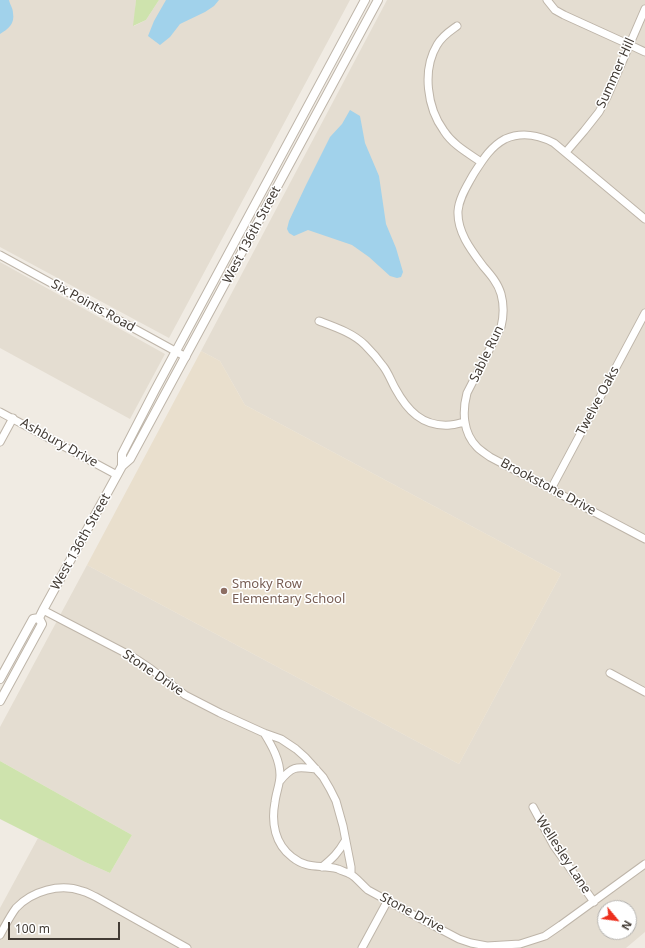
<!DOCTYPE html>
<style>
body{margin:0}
#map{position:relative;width:645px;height:948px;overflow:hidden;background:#f0ebe3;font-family:"Noto Sans",sans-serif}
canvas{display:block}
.north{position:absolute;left:597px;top:900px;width:40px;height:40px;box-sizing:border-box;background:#fff;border:1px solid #b3b1ae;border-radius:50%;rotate:119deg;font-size:11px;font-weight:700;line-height:16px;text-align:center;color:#423b34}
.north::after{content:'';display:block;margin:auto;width:14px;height:18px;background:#ed2f1d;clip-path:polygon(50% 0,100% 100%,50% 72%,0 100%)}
.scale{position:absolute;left:8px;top:922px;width:112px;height:18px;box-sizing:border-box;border:2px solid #423b34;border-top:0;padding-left:5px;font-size:12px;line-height:14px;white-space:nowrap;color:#423b34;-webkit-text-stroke:3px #fff;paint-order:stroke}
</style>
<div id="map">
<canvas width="645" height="948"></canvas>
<div class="north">N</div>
<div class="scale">100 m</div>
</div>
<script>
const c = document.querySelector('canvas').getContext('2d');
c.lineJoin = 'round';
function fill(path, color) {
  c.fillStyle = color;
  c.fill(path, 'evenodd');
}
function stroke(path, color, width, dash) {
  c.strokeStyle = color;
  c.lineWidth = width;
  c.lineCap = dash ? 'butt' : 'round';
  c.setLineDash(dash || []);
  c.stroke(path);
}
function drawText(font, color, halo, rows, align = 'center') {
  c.font = font + ' "Noto Sans",sans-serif';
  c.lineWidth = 3;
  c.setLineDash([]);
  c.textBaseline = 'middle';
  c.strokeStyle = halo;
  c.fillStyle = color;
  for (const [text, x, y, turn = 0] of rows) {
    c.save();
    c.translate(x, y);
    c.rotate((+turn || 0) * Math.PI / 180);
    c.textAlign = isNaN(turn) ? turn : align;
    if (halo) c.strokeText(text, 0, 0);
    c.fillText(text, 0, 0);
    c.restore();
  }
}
const residential = new Path2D(`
 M0,0H136L134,26L146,20L159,0H350L169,338L0,247Z
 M387,0H645V932L626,948H0V908L38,838L85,862L110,873L132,835L0,761V727L87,565L459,764L561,574L245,405L220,361L201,351ZM605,908H629V932H605Z
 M0,262L165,354L130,419L0,348Z`);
const education = new Path2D(`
 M201,351L220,361L245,405L561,574L459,764L87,565Z`);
const green = new Path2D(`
 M136,0H159L146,20L133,26Z
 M0,761L132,835L110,873L85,862L0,819Z`);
const water = new Path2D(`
 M0,0H9C10,5 13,8 13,13C15,24 8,29 0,34Z
 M166,0H219L214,6L205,12L180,24L170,37L160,45L148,36L154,21Z
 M350,110L360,116L365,143L379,176L386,224L396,248L403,272L401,277L397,278L390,276L369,257L352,245L308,230L294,236L289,233L287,229L289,221L306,185L330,137L342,124Z`);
const minor = new Path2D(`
 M547,0L555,10L564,15L630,45L645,52
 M457,26C450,31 442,36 437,45C422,70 427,108 444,131C453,145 468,153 481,162
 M566,152L584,131L599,112L607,97L645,9
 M645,219L554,143C539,135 521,132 505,139C490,147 482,161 473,175C467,186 459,198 458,211C457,232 471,250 483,266C490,274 498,283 501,294C504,305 504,315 501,327L467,393C462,412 463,433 477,447C481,451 486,454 490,457L645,539
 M0,255L186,357
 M319,321C335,327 353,333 365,345C371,351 378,359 383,366C388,372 391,381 395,388C407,410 422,427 450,425C455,425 460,423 465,422
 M0,412L117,475
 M0,442L13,418
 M551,489L645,313
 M43,610L133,657L151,669L185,695L220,713L264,733L281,739L296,749L305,757L323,777L330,789L336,801L343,826L351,867V874
 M610,673L645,692
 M264,733C272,746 280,760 280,775C280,784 276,793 275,802C271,823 275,844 292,857C308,870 321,864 338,869C342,871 346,872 350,874C355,876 362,885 368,890L421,919L459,939L471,943L487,946L520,944L545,936L561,925L645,864
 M280,781C293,765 297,767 316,769
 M533,807L554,846L594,902
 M322,867C333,858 338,853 345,841
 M0,935C5,926 10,916 16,908C32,891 60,883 82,891C87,892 91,895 96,897L187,948
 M362,948L388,900`);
const tertiary = new Path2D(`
 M122,466V454L155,390L365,0
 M0,679L33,619L39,618
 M0,701L42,624L39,618L43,610L122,466L130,459L378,0`);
const markers = [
 [224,591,4,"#8d6e63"]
];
const streetNames = [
 ["Summer Hill",616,73,-66],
 ["West 136th Street",252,235,-62],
 ["Six Points Road",93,306,29],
 ["Sable Run",487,354,-64],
 ["Twelve Oaks",598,401,-62],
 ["Ashbury Drive",59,443,29],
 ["Brookstone Drive",548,487,28],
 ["West 136th Street",81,542,-61],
 ["Stone Drive",153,673,34],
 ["Wellesley Lane",563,855,57],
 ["Stone Drive",412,913,28]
];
const educationNames = [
 ["Smoky Row",232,584],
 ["Elementary School",232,599]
];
fill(residential, '#e4ddd1');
fill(education, '#e9dfcd');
fill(green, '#cee3ad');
fill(water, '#a1d2eb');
stroke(minor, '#beb5a9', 9);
stroke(tertiary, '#beb5a9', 10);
stroke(minor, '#fff', 7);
stroke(tertiary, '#fff', 8);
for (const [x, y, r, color] of markers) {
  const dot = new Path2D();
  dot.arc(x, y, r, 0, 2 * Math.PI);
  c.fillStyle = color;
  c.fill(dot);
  stroke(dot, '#fff', 1.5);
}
drawText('13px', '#423b34', '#fff', streetNames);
drawText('13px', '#785e54', '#fff', educationNames, 'left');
</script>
